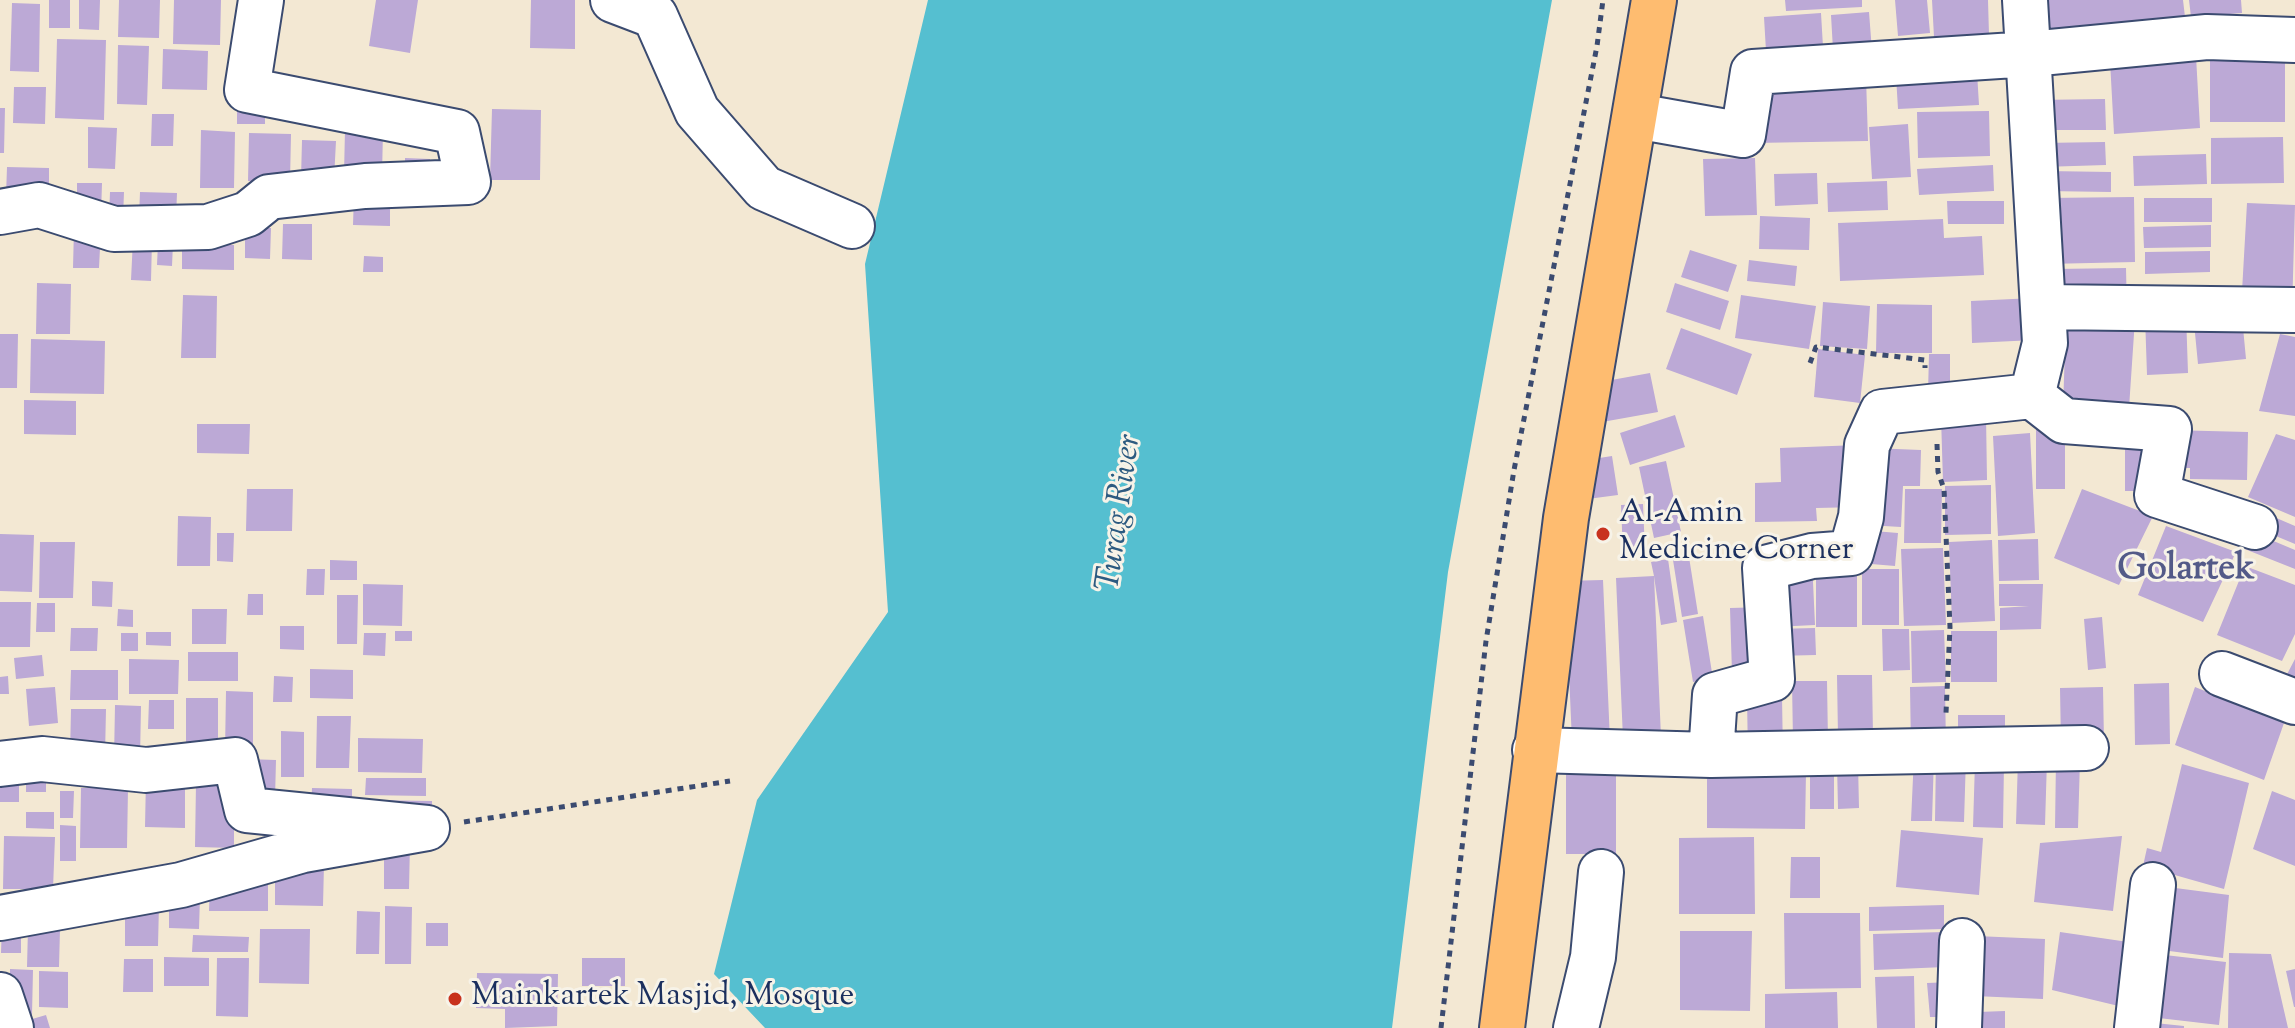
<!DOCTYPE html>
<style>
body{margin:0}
canvas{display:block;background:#f3e8d3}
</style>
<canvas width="2295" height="1028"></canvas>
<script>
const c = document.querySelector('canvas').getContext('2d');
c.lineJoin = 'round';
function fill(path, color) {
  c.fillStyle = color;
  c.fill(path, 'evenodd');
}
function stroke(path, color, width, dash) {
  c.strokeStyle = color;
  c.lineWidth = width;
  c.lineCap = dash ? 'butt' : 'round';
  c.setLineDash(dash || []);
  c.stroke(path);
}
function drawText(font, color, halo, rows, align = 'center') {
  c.font = font + ' "Sorts Mill Goudy",serif';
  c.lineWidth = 6;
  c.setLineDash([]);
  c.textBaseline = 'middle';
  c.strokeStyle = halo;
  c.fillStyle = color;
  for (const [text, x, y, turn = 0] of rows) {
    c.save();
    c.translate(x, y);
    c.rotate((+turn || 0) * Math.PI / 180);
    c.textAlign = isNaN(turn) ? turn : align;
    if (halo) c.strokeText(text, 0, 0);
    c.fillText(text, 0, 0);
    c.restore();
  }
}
const water = new Path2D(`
 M928,0H1552L1448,572L1392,1028H765L714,974L757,800L888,612L865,264Z`);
const building = new Path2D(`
 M49,0H70V28H49Z
 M79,0H100L99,30L79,29Z
 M119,0H160L159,38L118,37Z
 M174,0H221L220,45L173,44Z
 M376,0H418L410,53L369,46Z
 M531,0H575V49L530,48Z
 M1785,0H1862V7L1786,11Z
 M1895,0H1927L1930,33L1898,36Z
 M1932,0H1988L1989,35L1934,37Z
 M2033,0H2183L2185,17L2035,45Z
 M2189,0H2241L2242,13L2191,17Z
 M12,3L40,4L39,72L10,71Z
 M1869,12L1873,64L1834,67L1831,15Z
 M1821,13L1824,64L1767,68L1764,17Z
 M57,39L106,40L104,120L55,118Z
 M118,45L149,46L147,105L117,104Z
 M163,49L208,51L207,90L162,89Z
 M2210,52H2285V122H2210Z
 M2196,56L2200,128L2114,134L2110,61Z
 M1977,72L1979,105L1898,109L1896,76Z
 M1866,77L1868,141L1754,143L1753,86Z
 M14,87H46L45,124L13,123Z
 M2105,99L2106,130H2036V100Z
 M237,107L265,108V124H237Z
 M0,108H5L4,153H0Z
 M492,109L541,110L540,180H490Z
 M1989,111L1990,156L1918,158L1917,112Z
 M152,114H174L173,146H151Z
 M1908,124L1911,177L1872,179L1869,127Z
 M88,127L117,128L115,169L88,168Z
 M345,129L383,130L382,176L344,175Z
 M201,130L235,132L234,188H200Z
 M249,133L291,134L290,182L248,181Z
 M2283,137L2284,183L2211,184V138Z
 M302,140L336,141L334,179H301Z
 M2105,142L2106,165L2042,167L2041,143Z
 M2206,154L2207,184L2134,186L2133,156Z
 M405,158L430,159V179L405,178Z
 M1755,158L1757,215L1705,216L1703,159Z
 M1993,165L1994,191L1919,195L1917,169Z
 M7,167L49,168V197L6,196Z
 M2046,171L2111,172V192L2045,191Z
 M1817,173L1818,204L1775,206L1774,174Z
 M1887,181L1888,210L1828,212L1827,183Z
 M77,183H102L101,215L77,214Z
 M110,192H124L123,219L109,218Z
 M140,192L177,193L176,218L139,217Z
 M354,194L390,195V226L353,225Z
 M2134,197L2135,262L2047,264L2046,198Z
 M2144,198H2212V222H2144Z
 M1947,201H2004V224H1948Z
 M2247,203L2295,205L2292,312L2241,309Z
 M1760,216L1810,218L1809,250L1759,249Z
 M1943,219L1944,238L1982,236L1984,275L1840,281L1838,223Z
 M283,224H312V260L282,259Z
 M2211,225V247L2144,248L2143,227Z
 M74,228H101L99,268H73Z
 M245,228H271L270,259L245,258Z
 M133,239L152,240L151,281L131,280Z
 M158,242L173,243L172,266L157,265Z
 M182,244L234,245V270L182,269Z
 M1690,250L1737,265L1728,292L1681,277Z
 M2210,251V272L2145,274V252Z
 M364,256L383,257V272H363Z
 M1749,260L1797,266L1795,286L1747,281Z
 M2126,268L2127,313L2054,314V269Z
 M37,283L71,284L70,334H36Z
 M1675,283L1729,301L1720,330L1666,312Z
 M183,295L217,296L216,358H181Z
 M1741,295L1816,306L1809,349L1735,338Z
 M2034,298L2035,340L1972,343L1971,301Z
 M1823,302L1870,306L1867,349L1820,346Z
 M1877,304L1932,305V353H1876Z
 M2186,314L2188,373L2147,375L2145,316Z
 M2066,317L2135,319L2129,408L2063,409Z
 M2242,317L2246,359L2198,364L2194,323Z
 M1681,328L1752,354L1737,395L1666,369Z
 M0,334H18L17,388H0Z
 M2280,334L2295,337V416L2259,411Z
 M31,339L105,341L104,394L30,393Z
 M1818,349L1865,355L1860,403L1814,397Z
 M1929,354H1950V394L1928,393Z
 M1650,373L1658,412L1591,424L1584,385Z
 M24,400L76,401V435L24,434Z
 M1675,415L1685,447L1630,465L1620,433Z
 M1986,415L1987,480L1943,482L1941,417Z
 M197,424H250L249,454L197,453Z
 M2036,425H2065V489H2036Z
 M2169,430L2248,432L2247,480L2190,479V468H2168Z
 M2030,433L2035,533L1998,536L1993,436Z
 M2276,434L2295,440V517L2248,497Z
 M2125,436H2163V491H2125Z
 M1858,445L1860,507L1816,508L1817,521L1755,522V483L1781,482L1780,448Z
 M1871,448L1921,450L1920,486H1903L1901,527L1867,525Z
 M1612,456L1618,495L1580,500L1574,462Z
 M1666,461L1681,532L1654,538L1639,467Z
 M1991,485V534L1945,535V486Z
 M247,489H293L292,531H246Z
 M1905,489H1942L1941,543H1904Z
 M2082,489L2153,516L2119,585L2054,558Z
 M1643,504L1645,552L1623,553L1621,505Z
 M2253,508L2295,526V544L2247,524Z
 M178,516L211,517L210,566H177Z
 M2233,524L2295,550V569L2227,542Z
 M2166,526L2236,552L2203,622L2138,595Z
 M1862,530L1898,533L1895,566L1859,563Z
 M217,533H234L233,562L217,561Z
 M0,534L34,535L32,592L0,591Z
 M2038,539L2039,580L1999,581L1998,540Z
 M1992,540L1995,621L1952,623L1949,542Z
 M40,542H75L73,598H39Z
 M1943,548L1946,625L1904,626L1901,549Z
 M1689,557L1698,614L1682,617L1673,560Z
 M1668,559L1677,622L1661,625L1654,576L1661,737L1623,739L1616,578L1654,576L1651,562Z
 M1816,559H1857V627H1816Z
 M330,560L357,561V580H330Z
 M1812,560L1815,625L1774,627L1771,571Z
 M2245,566L2295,585V634L2282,661L2217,635Z
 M307,569H325L324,595H306Z
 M1862,569H1899V625H1862Z
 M1603,580L1610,741L1572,742L1565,581Z
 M92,581L113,582L112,607L92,606Z
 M363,584L403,585L402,626L363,625Z
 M1999,584H2043L2041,629L2000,630V608L2029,606H1999Z
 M248,594H263V615H247Z
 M337,595H358L357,644H337Z
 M0,602H31L30,647H0Z
 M37,603H55V632H36Z
 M1765,607L1767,672L1732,673L1730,608Z
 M118,609L133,610V627L117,626Z
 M192,609H227L226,644H192Z
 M1703,616L1713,679L1693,682L1683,620Z
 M2102,617L2106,668L2088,670L2084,619Z
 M280,626H304V650L280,649Z
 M71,628H98L97,651H70Z
 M1815,628L1816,655L1775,656L1774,629Z
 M1882,629H1909L1910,670L1883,671Z
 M1944,630L1946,682L1912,683L1911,631Z
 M395,631H412V641H395Z
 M1951,631H1997V682H1951Z
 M146,632H171V646L146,645Z
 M121,633H138V651H121Z
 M364,633H386L385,656L363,655Z
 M188,652H238V681H188Z
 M42,655L44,676L16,679L14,658Z
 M129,659L179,660L178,694H129Z
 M2295,659V684L2284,680Z
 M310,669L353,670V699L310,698Z
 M71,670H118V700H70Z
 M1837,675H1872L1873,736L1838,737Z
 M8,676L9,694H0V677Z
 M274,676L293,677L292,702H273Z
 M1792,681H1827L1828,742H1793Z
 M2169,683L2170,744L2135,745L2134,684Z
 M1945,686L1946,748H1911L1910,687Z
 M55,687L58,723L29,726L26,689Z
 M2103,687L2104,742L2061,744L2060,688Z
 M2195,687L2284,723L2264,780L2175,745Z
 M226,691L253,692V751H225Z
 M1782,696L1783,757L1748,758L1747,697Z
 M186,698H218V748H186Z
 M149,700H174V729H148Z
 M115,705L141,706L140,759H114Z
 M71,709H106L105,756H70Z
 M1958,715H2005V750H1958Z
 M317,716H351L349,768H316Z
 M281,731L304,732V777H281Z
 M358,738L423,739L422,773L358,772Z
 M1914,756L1934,757L1932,821H1911Z
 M1936,756L1966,757L1964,822L1935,821Z
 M246,759L276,760L275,799L245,798Z
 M2018,759L2047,760L2045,825L2016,824Z
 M2056,759L2080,760L2078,828H2055Z
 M1975,762L2004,763L2003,828L1973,827Z
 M1566,763H1616V854H1566Z
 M1837,763H1858L1859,808L1838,809Z
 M2182,764L2249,783L2224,889L2143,866L2147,848L2161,852Z
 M26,767H46V792H26Z
 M0,771H19V802H0Z
 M1707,771L1806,772L1805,829L1707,828Z
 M1810,771H1834V809H1810Z
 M146,778H185V828L145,827Z
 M366,778H426V796L365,795Z
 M196,783H234V848L195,847Z
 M81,788H128L127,848H80Z
 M312,788L352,789V811H311Z
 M60,791H74L73,818H60Z
 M2272,791L2295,800V866L2253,849Z
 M364,800L432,801V819L364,818Z
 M26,812H54V829L26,828Z
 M60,825L76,826V861H60Z
 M1901,830L1983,838L1979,895L1896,887Z
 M4,836L55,837L53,889H3Z
 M2122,836L2113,911L2034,902L2040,843Z
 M1754,837L1755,914H1679V838Z
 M384,843H410L409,889H384Z
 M1791,857H1820V898H1790Z
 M275,863L324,864L323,906L275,905Z
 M210,881H268V911H209Z
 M2160,886L2229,895L2223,958L2154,949Z
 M169,896H200L199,929L169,928Z
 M125,903L159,904L158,946H125Z
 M1944,905V929L1869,931V907Z
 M385,906L412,907L411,964H385Z
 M357,911L380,912L379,954H356Z
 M1784,913H1860L1861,988L1785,989Z
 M2,923H21V953H1Z
 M426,923H448V946H426Z
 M28,928L60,929L59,967H27Z
 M260,929H310L309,984L259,983Z
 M1680,931H1752L1750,1011L1680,1010Z
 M1944,932L1945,967L1874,970L1873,934Z
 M2060,932L2135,943L2127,1008L2052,990Z
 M193,935L249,937L248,952H192Z
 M1976,936L2045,939L2043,999L1974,996Z
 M2229,953L2271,954L2288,1028H2228Z
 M2156,954L2226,962L2219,1025L2150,1017Z
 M164,957L209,958V986H164Z
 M217,958H249L248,1017L216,1016Z
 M582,958H625V986H582Z
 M124,959H153V992H123Z
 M10,969L33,970L32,1015H9Z
 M2295,969V1007H2294L2286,971Z
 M39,971L68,972V1008L39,1007Z
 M477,973L558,974L557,1026L505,1028V1009L476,1008Z
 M1914,976L1915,1028H1877L1875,977Z
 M1952,982L1950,1017H1930L1927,983Z
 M1837,992L1838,1028H1765V994Z
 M2005,1011V1028H1978V1012Z
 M46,1015L50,1028H16L15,1024Z
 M2145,1022L2184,1026V1028H2145Z`);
const path = new Path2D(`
 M1810,363L1816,347L1925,360V368
 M1937,444L1938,472L1944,489L1950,627L1946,713
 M464,822L730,781
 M1441,1028L1486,641L1514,470L1597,46L1603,0`);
const minor = new Path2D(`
 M613,0L655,16L697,111L764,188L852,226
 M2025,0L2045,343L2032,396
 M1636,116L1743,135L1753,72L2030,54L2207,37L2295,40
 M0,212L39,205L114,229L208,227L248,214L269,197L365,186L468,182L457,132L247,90L261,0
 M2043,307L2295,310
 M2222,674L2295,702
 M1535,750L1711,755L2086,748
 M1711,755L1715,695L1772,679L1765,568L1812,556L1851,553L1861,517L1867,445L1882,412L2032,396L2064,421L2169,429L2157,495L2255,527
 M0,764L42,759L146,770L235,760L247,810L427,828L303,850L181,885L0,918
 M0,995L11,1028
 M1576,1028L1593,957L1601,872
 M1959,1028L1962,941
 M2137,1028L2153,885`);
const highway = new Path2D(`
 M1502,1028L1566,518L1654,0`);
const markers = [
 [1603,534,8,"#c8321e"],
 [455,999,8,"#c8321e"]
];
const poiNames = [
 ["Al-Amin",1619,516],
 ["Medicine Corner",1619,553],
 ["Mainkartek Masjid, Mosque",471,999]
];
const waterNames = [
 ["Turag River",1122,513,-82]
];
const quarterNames = [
 ["Golartek",2186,572]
];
fill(water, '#55bfd0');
fill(building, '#bca9d6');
stroke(minor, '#3b4b70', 48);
stroke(highway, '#3b4b70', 48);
stroke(path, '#3b4b70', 5, [6, 6]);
stroke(minor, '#fff', 44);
stroke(highway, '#febc70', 44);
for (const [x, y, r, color] of markers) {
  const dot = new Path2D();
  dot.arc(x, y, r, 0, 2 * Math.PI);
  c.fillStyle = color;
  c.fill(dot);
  stroke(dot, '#f7f3e8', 3);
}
drawText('32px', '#1b2f5e', '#f7f3e8', poiNames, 'left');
drawText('italic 34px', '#2c5a80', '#f7f3e8', waterNames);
drawText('bold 36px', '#535a88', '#f7f3e8', quarterNames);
</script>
